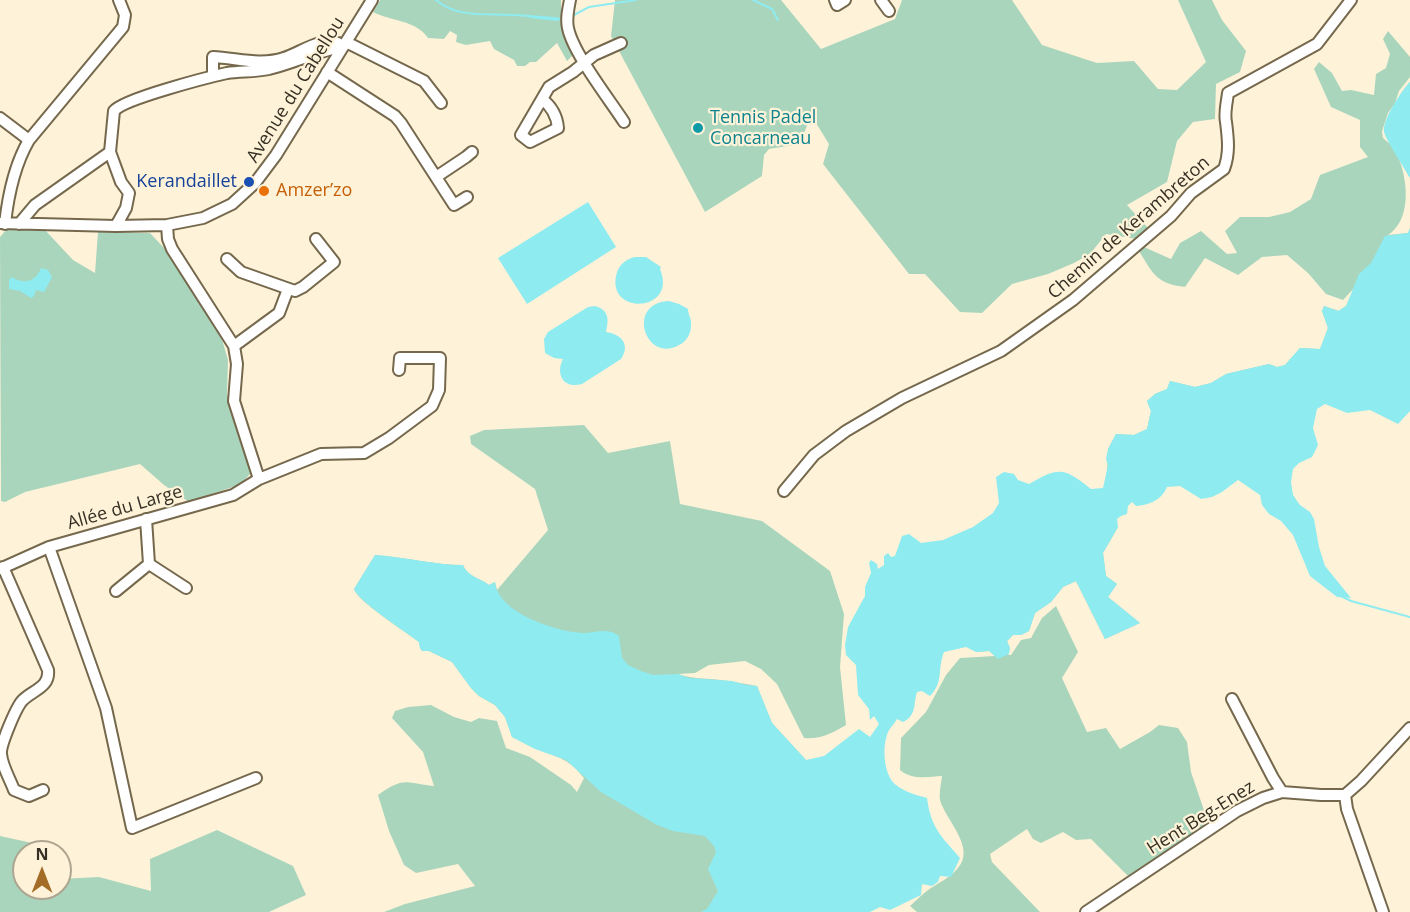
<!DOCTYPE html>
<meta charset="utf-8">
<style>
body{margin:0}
#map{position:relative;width:1410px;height:912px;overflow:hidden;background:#fef3d9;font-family:"Open Sans",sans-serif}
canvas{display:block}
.north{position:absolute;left:12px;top:840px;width:60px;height:60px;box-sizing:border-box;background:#fef3d9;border:2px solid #aea591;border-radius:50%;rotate:0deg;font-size:16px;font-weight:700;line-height:24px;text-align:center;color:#363024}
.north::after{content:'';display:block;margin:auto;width:21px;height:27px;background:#a36d27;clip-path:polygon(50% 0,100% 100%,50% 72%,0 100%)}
</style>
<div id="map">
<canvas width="1410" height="912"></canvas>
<div class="north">N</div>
</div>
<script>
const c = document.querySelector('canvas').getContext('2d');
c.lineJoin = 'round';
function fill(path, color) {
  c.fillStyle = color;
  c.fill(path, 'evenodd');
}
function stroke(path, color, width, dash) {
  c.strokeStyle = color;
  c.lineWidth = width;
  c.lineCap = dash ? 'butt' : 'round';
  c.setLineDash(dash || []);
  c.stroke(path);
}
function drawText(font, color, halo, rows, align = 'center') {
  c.font = font + ' "Open Sans",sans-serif';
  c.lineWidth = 4.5;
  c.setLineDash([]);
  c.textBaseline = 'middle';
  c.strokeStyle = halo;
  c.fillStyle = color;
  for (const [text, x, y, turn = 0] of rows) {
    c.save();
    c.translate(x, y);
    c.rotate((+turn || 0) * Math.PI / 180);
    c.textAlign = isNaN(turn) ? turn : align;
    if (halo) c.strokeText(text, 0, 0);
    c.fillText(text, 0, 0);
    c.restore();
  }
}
const green = new Path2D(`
 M380,0H561V26L573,55L567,61L557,43L536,62H530L525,66H517L514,60L494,49L490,41L466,45L456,42L457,35L450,31L444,39L428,38C416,20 390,21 373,12Z
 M615,0H781L821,49L895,19L902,0H1012L1042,45L1097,63L1134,61L1158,89L1177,90L1206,62L1178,0H1212L1222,20L1246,51L1240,72L1216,84L1215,119L1193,122L1177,141L1167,182L1127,205L1149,229L1137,239L1106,234L1090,254L1074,263L1048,274L1012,284L982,313L960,312L925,274H909L823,164L829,144L811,115L800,144L769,149L764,155L762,176L705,212L611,36Z
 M1388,31L1410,57V77L1399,91L1395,103L1388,113L1382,131L1383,138L1390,144C1389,140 1385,135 1385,130C1384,119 1402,90 1410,82L1407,149L1410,178L1399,159C1409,185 1410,221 1388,235L1408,233L1410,228V264L1333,354L1107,476L1108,449L1116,434L1134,435L1147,429L1151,411L1147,401L1155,394L1167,389L1170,381L1195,387L1211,383L1226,374L1269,364L1277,367L1285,365L1300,348L1320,349L1328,328L1322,311L1324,306L1339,311L1346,306L1355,287L1343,300L1326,294L1308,273L1287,255L1262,257L1238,275L1205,258L1185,287C1157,284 1153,274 1139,251L1144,247L1171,259L1180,243L1201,231L1227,254L1237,253L1225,231L1240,217H1269L1290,212L1311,199L1320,175L1368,157L1360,147V120L1331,107L1314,69L1319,62L1332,73L1342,91L1351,90L1374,95L1376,74L1386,68L1390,54L1383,39Z
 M6,230H45L73,260L95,273L98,232L150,233L166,250L221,336L228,360L227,394L248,457L250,474L241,484L189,502L164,485L140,464L25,492L5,502L1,501L0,237Z
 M584,425L608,453L670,441L680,504L762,521L830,571L844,614L840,667L846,725C833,733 819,740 804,738L777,684L761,669L745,661L709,665L695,673L678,674C691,679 705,678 720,680C733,681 744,684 757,686L772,723L806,760L725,912H384L405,904L475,886L458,864L416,873L404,865L389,831L378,795C405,776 404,783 434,786L423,752L392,718L395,711L408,707L431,705L454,717L471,722L479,718L497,721L506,748L530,757L571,785L577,792L584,778C569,759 560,758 539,750C530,747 521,741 512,737L505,717L495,705L479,696L471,688L452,662L429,651H422L420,648L419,642C406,632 357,601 354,589L375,555C405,557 434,565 463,565C468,577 480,578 489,585L495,582L497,590L548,530L535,489L471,444L470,436L484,430Z
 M1118,527L1103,553L1106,576L1117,584L1108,597L1140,623L1105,639L1076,581L1063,587L1051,602L1035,613L1029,631L1021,635H1013L1007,641L1010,648L1008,655H1011L1021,640L1031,638L1042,618L1056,606L1078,652L1062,678L1087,732L1106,728L1120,749L1150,732L1159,725L1178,728L1187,742L1191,772L1209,825L1128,876L1091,839L1076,840L1063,832L1041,843L1033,839L1027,829L990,854L992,862L1040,912H917L910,906C916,901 921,895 928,890C938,883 950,878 958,868C976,847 946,821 940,800C939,793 941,784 942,776C928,777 911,780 900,770L901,738L926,712L946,675L960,658L995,656L989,651L976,652Z
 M217,830L293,866L306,895L269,912H0V836L60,849V852H24V888H60V879L99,877L151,891L150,859Z`);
const water = new Path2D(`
 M1410,82V178C1405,169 1386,140 1384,132C1382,120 1402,90 1410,82Z
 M588,202L616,247L527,304L498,258Z
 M1410,228V411L1398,424L1370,410L1347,413L1325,404L1317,409L1313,428L1318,445L1312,457L1299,463L1293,469L1291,482L1293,495L1300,505L1310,512L1314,519L1319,547L1325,566L1351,598L1337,597L1310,576L1293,535L1281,521L1269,514L1262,505L1260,495L1238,480L1222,492L1212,497L1201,499L1180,486L1167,487C1162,500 1149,505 1136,506L1132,502L1128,506L1127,514L1121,516L1117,519L1118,527L1103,553L1106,576L1117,584L1108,597L1140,623L1105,639L1076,581L1063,587L1051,602L1035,613L1029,631L1021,635H1013L1007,641L1010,648L1009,654L998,659L989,651L976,652L966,647L944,652C937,670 944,682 930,696L922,691L917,692C913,705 917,715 903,722L897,719C894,724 888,730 887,735C882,749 884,776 896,785C905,792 916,795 927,798C931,828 941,836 960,858L951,877L940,876L938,882L932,886L922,884L921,895L890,910L880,907L870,912H701L707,909L718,891L708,869L716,852L714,846L705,836L673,831L657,825L601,792L566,760L535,749L512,737L505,717L495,705L479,696L471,688L452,662L429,651H422L420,648L419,642C406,632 357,600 354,589L375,555C405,557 434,565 463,565C468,577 480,578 489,585L495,582C497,612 556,632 583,633C596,633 607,627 619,636L622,658L628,665L641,671L653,675L678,674L689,678L732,681L746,685L757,686L772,723L806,760L824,756L859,729L870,737L879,724L874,716L870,720L869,709L858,695L856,665L846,655L845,645L848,627L865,596V587L871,573L869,563L871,560L877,564L878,569L884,565V556L888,553L891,557L895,556L902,536L909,534L921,543L943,540L973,527L993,513L999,503L996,477L1004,472L1014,474L1018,480L1029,484C1059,467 1063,467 1091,489L1103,488L1108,465L1106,459L1108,449L1116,434L1134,435L1147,429L1151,411L1147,401L1155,394L1167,389L1170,381L1195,387L1211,383L1226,374L1269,364L1277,367L1285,365L1300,348L1320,349L1328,328L1322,311L1324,306L1338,311L1346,306L1359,274L1371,263L1385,236L1408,233Z
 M635,257H646L661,267L660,269C678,312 608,316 616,276C618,266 625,259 635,257Z
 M41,268L48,270L52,277L44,292L36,290L34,296L31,298L20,291L9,289V280L11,277C24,284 35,283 41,268Z
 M669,301L679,304L688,309C688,314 692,320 691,326C691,334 686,342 679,345C646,364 625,303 669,301Z
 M595,306C609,310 609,319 606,332C621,334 631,344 621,359L582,384C564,389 555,375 563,359L554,358L545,353L544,339L548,332L588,307Z`);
const stream = new Path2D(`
 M436,0C458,19 488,13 514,15C530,16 546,17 562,19
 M753,0L772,9L778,20
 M530,17L558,20
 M570,17L589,7L636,0
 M1341,596L1351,601L1410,617`);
const minor = new Path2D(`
 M570,0C568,10 566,19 568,28C573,53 609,99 624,122
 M835,0L837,5L845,0
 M881,0L889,11
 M346,42L424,81L441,103
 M327,72L395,116L401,123L454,205L467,197
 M213,76V57C237,58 260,66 284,58C300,53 320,37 338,43
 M542,99C551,106 557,116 558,128L530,142L521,135L549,87L573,72L594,55L621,43
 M0,118L29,140
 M436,177L466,157L472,152
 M0,223L116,226L167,225L203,218L232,204L255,183L276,155L372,0
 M5,224C8,196 15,164 29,140L123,27L125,15L119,0
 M19,224L35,205L110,152
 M167,225L168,239L172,249L234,346L237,364L234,401L259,479
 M116,226L126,208L129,193L121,182L110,152L114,111C123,99 209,77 227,73C241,71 255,72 269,69C294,63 318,51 344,46
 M227,259L241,272L295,291L303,287L334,262L316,239
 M234,346L279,313L288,289
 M784,491L814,455L846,431L902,398L1001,351L1073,300L1171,216L1191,193L1224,169C1230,153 1228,138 1226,122C1224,113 1227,102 1228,93L1317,44L1351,0
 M146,519L149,564
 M49,547L106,708L132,828L256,778
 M149,564L186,588
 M3,567L48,670C50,688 32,690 22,701C16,708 0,745 1,754C2,766 10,779 14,790L29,796L43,790
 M0,569L49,547L233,495L259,479L321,454L364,453L389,438L432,406L439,390L440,358H400L399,370
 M116,591L149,564
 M1232,699L1273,778L1282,792
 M1345,795L1347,809L1383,912
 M1345,795L1361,781L1410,728
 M1086,912L1237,811L1263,798L1282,792L1321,795H1345`);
const markers = [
 [698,128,6,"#0f9aa8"],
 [249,182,6,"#1a4fb4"],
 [264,191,6,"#e8710a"]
];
const streetNames = [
 ["Avenue du Cabellou",296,90,-58],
 ["Chemin de Kerambreton",1129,228,-41],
 ["Allée du Large",125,508,-16],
 ["Hent Beg-Enez",1201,818,-32]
];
const cultureNames = [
 ["Tennis Padel",710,118],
 ["Concarneau",710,139]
];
const transitNames = [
 ["Kerandaillet",237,182]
];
const foodNames = [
 ["Amzer’zo",276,191]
];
fill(green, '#aad5bd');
fill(water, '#8eebf0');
stroke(stream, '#8eebf0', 2);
stroke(minor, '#75684c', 14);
stroke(minor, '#fff', 10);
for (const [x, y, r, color] of markers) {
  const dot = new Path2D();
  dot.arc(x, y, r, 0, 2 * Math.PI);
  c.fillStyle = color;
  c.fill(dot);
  stroke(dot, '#fef3d9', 2);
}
drawText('18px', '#363024', '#fef3d9', streetNames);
drawText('18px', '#0d838f', '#fef3d9', cultureNames, 'left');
drawText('18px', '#164399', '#fef3d9', transitNames, 'right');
drawText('18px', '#c56008', '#fef3d9', foodNames, 'left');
</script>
